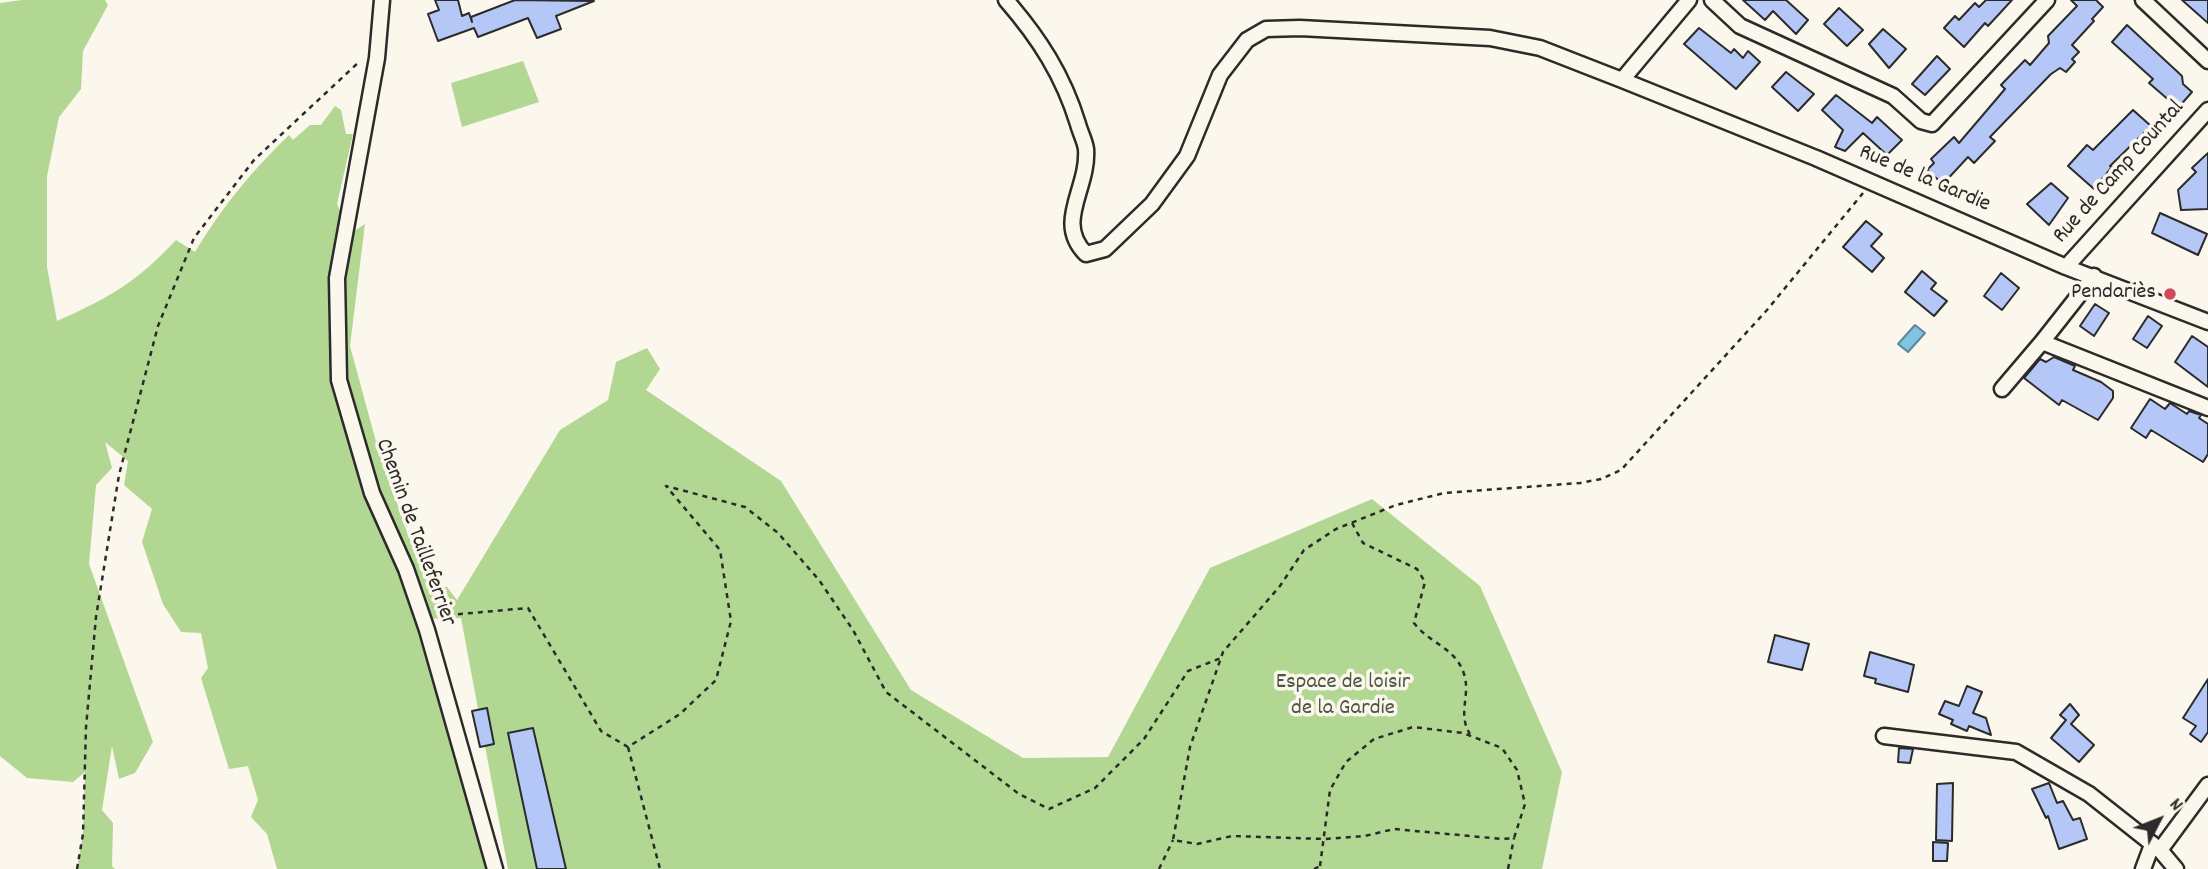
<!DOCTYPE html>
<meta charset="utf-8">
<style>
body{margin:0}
#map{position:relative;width:2208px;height:869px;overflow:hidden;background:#fbf7ec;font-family:Dekko,sans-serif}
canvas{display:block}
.north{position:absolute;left:2124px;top:785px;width:70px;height:70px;-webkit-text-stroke:5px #fbf7ec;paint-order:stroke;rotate:48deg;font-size:19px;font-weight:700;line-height:28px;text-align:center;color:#2b2b2b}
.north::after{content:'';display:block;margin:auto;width:24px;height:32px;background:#2b2b2b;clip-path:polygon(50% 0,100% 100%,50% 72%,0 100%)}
</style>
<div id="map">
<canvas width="2208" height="869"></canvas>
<div class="north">N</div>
</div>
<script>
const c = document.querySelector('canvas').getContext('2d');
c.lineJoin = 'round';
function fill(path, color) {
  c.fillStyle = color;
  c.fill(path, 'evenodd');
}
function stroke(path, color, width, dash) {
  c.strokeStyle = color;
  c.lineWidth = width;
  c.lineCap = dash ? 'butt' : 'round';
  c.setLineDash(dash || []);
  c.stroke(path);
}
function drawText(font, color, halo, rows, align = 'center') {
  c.font = font + ' Dekko,sans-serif';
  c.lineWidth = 7;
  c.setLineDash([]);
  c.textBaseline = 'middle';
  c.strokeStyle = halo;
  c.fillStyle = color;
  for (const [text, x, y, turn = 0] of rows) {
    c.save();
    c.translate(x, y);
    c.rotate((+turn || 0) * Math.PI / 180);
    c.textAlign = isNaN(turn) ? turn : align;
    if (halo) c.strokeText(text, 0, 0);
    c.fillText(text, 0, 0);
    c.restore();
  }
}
const green = new Path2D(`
 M22,0H105L108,5L83,51L81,89L59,117L47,176V267L57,321C109,298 137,282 176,240L195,252C223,206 250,173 289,135L293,140L310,125H321L335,106L341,110L346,134H353L337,204L351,233L365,224L350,346L375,438L409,538L435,569L436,586L447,587L457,600L560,430L608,400L616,362L647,348L660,369L646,390L781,481L911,690L1023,758L1108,757L1210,568L1372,499L1480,586L1562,772L1542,869H508L461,618L419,619L489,869H277L267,834L251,817L258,800L248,766L229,769L201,678L208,668L201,633L181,632L163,604L142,542L152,509L124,485L128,461L105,442L112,468L96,485L89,564L153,742L135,773L119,779L112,746L102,810L113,823L112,866L115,869H77L83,834L85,772L73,782L27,778L0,756V3Z
 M523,61L539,102L462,127L451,83Z`);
const water = new Path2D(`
 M1915,325L1925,333L1908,352L1898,344Z`);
const building = new Path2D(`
 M435,0H458L462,16L469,13L472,22L471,17L515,0L594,1L556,16L561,29L537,38L528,18L478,37L474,28L438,41L428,14L439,10Z
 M1743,0H1786L1808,20L1796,34L1773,11L1765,20Z
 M1986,0H2012L1988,26L1985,23L1964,47L1944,28L1955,16L1959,20L1975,3L1979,7Z
 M2071,0H2096L2103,7L2092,19L2094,21L2072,45L2079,52L2072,59L2075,62L2066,72L2060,68L2051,74L1990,137L1995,141L1974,163L1968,157L1943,184L1927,170L1934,163L1931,159L1954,137L1959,143L2005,89L2001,85L2025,60L2030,65L2049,43L2048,36L2077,6Z
 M2182,0H2208V23Z
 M1839,8L1863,30L1847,46L1824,24Z
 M2127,25L2182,76L2183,84L2192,92L2178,108L2149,83L2153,79L2112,42Z
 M1699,28L1731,53L1734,49L1743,58L1748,51L1760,62L1736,89L1684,44Z
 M1883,29L1906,49L1889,68L1869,44Z
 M1937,56L1950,69L1925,95L1912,84Z
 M1786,72L1814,94L1798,111L1772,87Z
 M1836,95L1872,123L1877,117L1902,140L1887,155L1863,133L1845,151L1835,147L1843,130L1822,110Z
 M2133,110L2151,126L2110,166L2112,167L2094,189L2068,166L2087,145L2093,150Z
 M2208,153V209L2181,210L2178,190L2196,172L2192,168Z
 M2051,183L2068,198L2049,225L2027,204Z
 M2160,213L2207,234L2198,255L2152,233Z
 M1866,221L1882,234L1871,246L1884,258L1872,272L1843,247Z
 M1922,271L1936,283L1931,289L1947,301L1934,316L1905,292Z
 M2001,273L2019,288L2002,310L1984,296Z
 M2095,304L2109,313L2094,336L2080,326Z
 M2148,316L2162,326L2147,348L2133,339Z
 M2192,336L2208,347V387L2175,362Z
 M2054,357L2075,366L2073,370L2101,382L2113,391V398L2098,420L2062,400L2059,405L2024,378L2040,359L2046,362Z
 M2150,399L2165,409L2170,403L2187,414L2189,411L2201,415L2199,418L2208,424V454L2203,462L2151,430L2146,438L2131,428Z
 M1775,635L1809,644L1802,670L1768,662Z
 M1870,652L1914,665L1908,692L1875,683L1876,679L1864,676Z
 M2208,679V732L2201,742L2190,734L2196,726L2183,718Z
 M1967,686L1982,692L1973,713L1986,718L1991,735L1969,726L1967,731L1951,724L1953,720L1939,714L1945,701L1959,706Z
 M2070,704L2079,715L2071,724L2094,745L2079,762L2051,738L2066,720L2060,715Z
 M487,708L494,744L480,747L472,711Z
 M533,728L536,741L566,869H537L508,733Z
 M1899,748L1913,749L1910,763L1898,762Z
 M1953,783L1952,841L1936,840L1937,784Z
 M2049,783L2057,803L2063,801L2073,820L2080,818L2087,839L2059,849L2048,816L2046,818L2032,789Z
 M1933,842L1948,843L1947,861H1933Z`);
const path = new Path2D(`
 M1352,523L1363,543L1417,569L1425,582L1414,623C1429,643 1456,648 1464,674C1471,695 1457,714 1470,734
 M438,616L528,608L601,731L628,747L680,714L716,680L731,621L720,550L666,486L745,507L778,533L819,580L853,630L886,692L1019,794L1049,809L1095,788L1144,739L1188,671L1221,658
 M628,747L660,869
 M1320,866L1330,790L1346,762L1374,739L1413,727L1463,733L1502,748L1517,770L1525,804L1514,838L1502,839L1394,829L1365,836L1325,839L1232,836L1197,844L1173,840L1190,747L1223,652L1280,586L1304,550L1336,529L1396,505L1444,493L1580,483L1601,479L1621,470L1767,310L1863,193
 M77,869L83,834L86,727L96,617L119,475L158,326L194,238L254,160L360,61
 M1159,869L1173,840
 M1314,869L1320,866L1321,869
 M1508,869L1514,838`);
const street = new Path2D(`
 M382,0L377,58L337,278L339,380L372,493L406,569L427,630L495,869
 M1006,0C1039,38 1063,75 1078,124C1080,132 1085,141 1086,149C1089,189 1054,222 1086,254L1105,249L1152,204L1187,156L1220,75L1247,40L1266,29L1300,28L1490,38L1540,48L1622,80L1816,158L2066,267L2208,322
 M1712,0L1740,26L1893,96L1921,121L1932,124L2047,0
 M2143,0L2208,61
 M1622,80L1689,0
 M2066,267L2208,110
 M2094,276L2042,342L2208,408
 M2002,389L2042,342
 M1884,736L2016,752L2089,794L2160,850
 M2143,869L2152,845
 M2176,869L2160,850L2208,785`);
const markers = [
 [2170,294,7,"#d1495b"]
];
const streetNames = [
 ["Rue de Camp Countal",2120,173,-48],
 ["Rue de la Gardie",1924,180,23],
 ["Chemin de Tailleferrier",414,533,70]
];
const poiNames = [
 ["Pendariès",2156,294]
];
const parkNames = [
 ["Espace de loisir",1343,684],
 ["de la Gardie",1343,710]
];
fill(green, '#b2d792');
fill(water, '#81c3e2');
stroke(water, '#5f8699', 2);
fill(building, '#b5c7f6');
stroke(building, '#2b2b2b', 2);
stroke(street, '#2b2b2b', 19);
stroke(path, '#2b2b2b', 2.5, [5, 5]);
stroke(street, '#fbf7ec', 14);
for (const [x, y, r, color] of markers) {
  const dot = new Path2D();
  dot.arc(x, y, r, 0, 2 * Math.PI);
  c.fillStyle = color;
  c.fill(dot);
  stroke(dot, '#fbf7ec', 2.5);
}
drawText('23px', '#2b2b2b', '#fbf7ec', streetNames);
drawText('23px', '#2b2b2b', '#fbf7ec', poiNames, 'right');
drawText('23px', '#4d5645', '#fbf7ec', parkNames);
</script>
